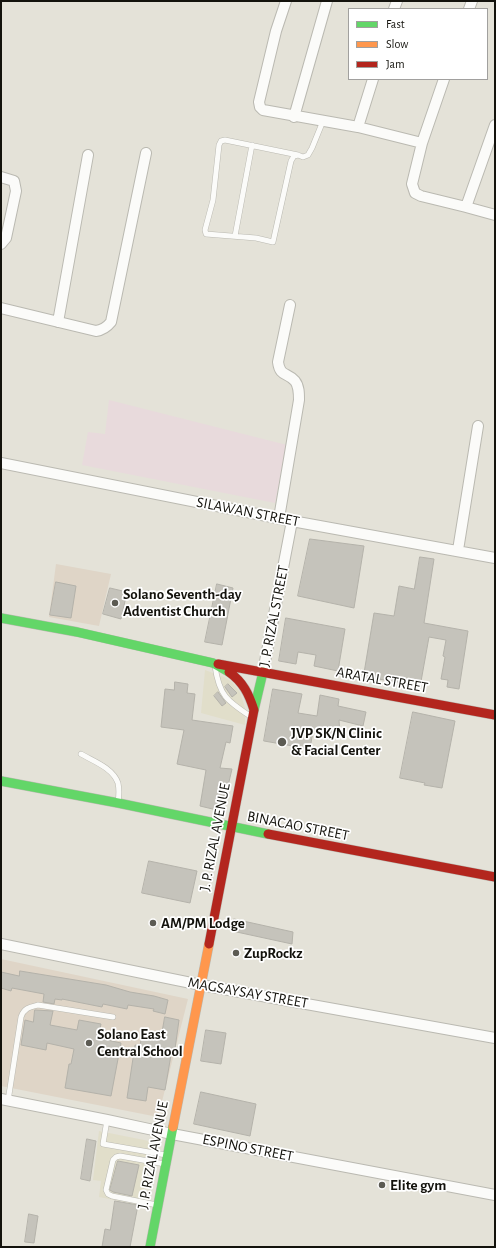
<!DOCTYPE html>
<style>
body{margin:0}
#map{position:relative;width:496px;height:1248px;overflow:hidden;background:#e4e2d8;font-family:"Alegreya Sans",sans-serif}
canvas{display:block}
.frame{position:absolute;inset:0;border:2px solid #13120c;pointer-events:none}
.legend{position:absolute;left:348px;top:8px;width:140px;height:72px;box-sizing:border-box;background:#fff;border:1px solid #a1a09e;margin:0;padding:5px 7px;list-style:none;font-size:12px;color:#13120c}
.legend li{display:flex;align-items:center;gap:8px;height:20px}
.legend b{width:20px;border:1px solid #a1a09e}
</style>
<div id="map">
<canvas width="496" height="1248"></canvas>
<div class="frame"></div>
<ul class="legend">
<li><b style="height:5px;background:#63d668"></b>Fast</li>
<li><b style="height:5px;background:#ff974d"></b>Slow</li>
<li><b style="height:5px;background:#b3261e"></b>Jam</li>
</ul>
</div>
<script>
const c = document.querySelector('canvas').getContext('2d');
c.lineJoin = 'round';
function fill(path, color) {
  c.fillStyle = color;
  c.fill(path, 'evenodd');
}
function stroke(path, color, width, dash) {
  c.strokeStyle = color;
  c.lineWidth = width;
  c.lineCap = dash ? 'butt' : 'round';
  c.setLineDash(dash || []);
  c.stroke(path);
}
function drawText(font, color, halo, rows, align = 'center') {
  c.font = font + ' "Alegreya Sans",sans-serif';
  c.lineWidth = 3.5;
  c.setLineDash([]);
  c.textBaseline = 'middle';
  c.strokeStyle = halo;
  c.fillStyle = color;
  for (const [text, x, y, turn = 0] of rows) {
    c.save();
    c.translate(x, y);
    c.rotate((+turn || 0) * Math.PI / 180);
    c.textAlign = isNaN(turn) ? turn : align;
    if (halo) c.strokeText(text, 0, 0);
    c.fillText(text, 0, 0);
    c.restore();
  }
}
const built = new Path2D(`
 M205,670L224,677L232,682L240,692L245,708V725L201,713Z
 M99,1131L154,1142L141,1205L99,1197L101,1181L93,1180Z`);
const industrial = new Path2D(`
 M109,400L287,445L275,503L82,465L88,432L105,434Z`);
const education = new Path2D(`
 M56,564L111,574L99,626L49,617Z
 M1,959L188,999L158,1117L1,1086Z`);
const building = new Path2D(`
 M310,539L364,546L354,608L298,596Z
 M420,557L434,559L424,623L468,631L459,689L447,687L448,680L441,679L445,657L443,656L446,640L429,637L420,687L411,686V684L378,679V681L363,679L374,613L394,616L399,586L414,589Z
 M56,582L76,586L71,618L50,615Z
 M217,584L233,588L222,645L205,642Z
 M110,588L127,592L121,619L103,614Z
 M286,618L345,629L338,671L314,666L316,655L298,652L296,664L279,661Z
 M175,682L188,684L187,693L195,694L192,720L233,726L230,743L226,742L220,768L232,769L228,786L226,785L221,811L200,806L206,770L177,764L184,730L161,727L165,689L174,690Z
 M228,684L237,693L232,697L225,687Z
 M273,689L302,694L298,713L317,716L320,695L339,699L338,706L366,712L363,726L339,720L340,735L313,731L310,749L264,741Z
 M218,692L226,703L222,706L214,696Z
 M413,712L455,721L442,788L424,785L425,783L400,778Z
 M149,861L197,871L190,903L142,893Z
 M234,919L293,932L292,944L232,931Z
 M20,971L106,985L130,992L154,996L168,1000L165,1014L153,1011L154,1009L128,1005L127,1009L103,1004L102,1007L62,999V1000L55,999L54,1004L43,1002L44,994L12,988L11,991L1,988V972L19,976Z
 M35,1010L53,1011L50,1025L77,1030L79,1020L101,1024L98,1038L121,1043L111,1096L65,1088L69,1064H71L74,1049L47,1043L46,1050L21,1045L25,1020L33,1022Z
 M165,1017L179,1020L174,1056L171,1055L165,1090L148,1087L146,1101L127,1098L135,1045L140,1046L142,1033L161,1036Z
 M206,1030L226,1033L221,1064L201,1061Z
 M201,1092L256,1104L250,1136L194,1124Z
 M87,1139L96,1141L90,1181L81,1179Z
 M118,1161L139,1165L132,1196L113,1192L110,1190Z
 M115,1201L138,1205L130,1247H102L105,1229L110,1230Z
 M29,1214L38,1216L34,1243L25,1242Z`);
const lane = new Path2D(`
 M298,155L225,140L221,141L219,145L213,200L205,230L206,234L256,238L273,242L291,161L294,156L298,155L303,157L308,155L312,148L323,121
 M235,236L252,145
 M215,666C219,695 227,701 250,716
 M81,754C93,761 113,768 118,783C119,788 119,796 118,802
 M8,1101L21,1017C24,1008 30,1007 38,1005L113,1017
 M107,1120L103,1144L166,1155
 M157,1205L112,1196L108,1194L106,1190L113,1160L116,1157L120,1156L165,1164`);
const street = new Path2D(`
 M286,1L276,31L259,102L260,107L263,110L358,127L422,143
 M394,9L397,1
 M469,9L472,1
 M444,79L422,143L412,184L415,193L421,196L466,207L495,125
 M294,117L327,1
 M358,127L373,79
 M1,177L14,181L16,191L6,238L1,244
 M466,207L495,215
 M1,308L96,331C103,330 107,327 111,322L146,153
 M58,322L88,155
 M1,463L292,521L495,558
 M279,518L299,400C299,393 299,386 295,381C287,372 280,377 278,362L290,305
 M458,550L478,426
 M263,672L292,521
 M1,944L201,985L495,1038
 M1,1099L107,1120L172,1134L495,1195`);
const fast = new Path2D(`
 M1,618L77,632L213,663L229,672
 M254,710L263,672
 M1,781L118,803L268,834
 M150,1247L173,1127`);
const slow = new Path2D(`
 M173,1127L209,944`);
const jam = new Path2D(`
 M218,664L495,715
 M268,834L495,877
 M209,944L254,710C249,694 243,682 229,672`);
const markers = [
 [115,603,4,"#5c5b53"],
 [282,742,5,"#5c5b53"],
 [153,923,4,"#5c5b53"],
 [236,953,4,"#5c5b53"],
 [89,1043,4,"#5c5b53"],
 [382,1185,4,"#5c5b53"]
];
const streetNames = [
 ["SILAWAN STREET",248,512,11],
 ["J. P. RIZAL STREET",274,616,-79],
 ["ARATAL STREET",382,680,10],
 ["BINACAO STREET",298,826,11],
 ["J. P. RIZAL AVENUE",215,837,-79],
 ["MAGSAYSAY STREET",248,993,10],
 ["ESPINO STREET",248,1148,11],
 ["J. P. RIZAL AVENUE",153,1155,-79]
];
const poiNames = [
 ["Solano Seventh-day",123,594],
 ["Adventist Church",123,611],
 ["JVP SK/N Clinic",291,733],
 ["& Facial Center",291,750],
 ["AM/PM Lodge",161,923],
 ["ZupRockz",244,953],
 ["Solano East",97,1034],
 ["Central School",97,1051],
 ["Elite gym",390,1185]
];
fill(built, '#e1deca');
fill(industrial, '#e8dadc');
fill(education, '#dfd5c7');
fill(building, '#c5c3bb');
stroke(building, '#b4b2aa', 1);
stroke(lane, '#bab9b1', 6);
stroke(street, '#bab9b1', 12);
stroke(fast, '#bab9b1', 10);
stroke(slow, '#bab9b1', 10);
stroke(jam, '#bab9b1', 10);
stroke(lane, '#fbfbf9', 5);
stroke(street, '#fbfbf9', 10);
stroke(fast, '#63d668', 9);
stroke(slow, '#ff974d', 9);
stroke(jam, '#b3261e', 9);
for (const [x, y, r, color] of markers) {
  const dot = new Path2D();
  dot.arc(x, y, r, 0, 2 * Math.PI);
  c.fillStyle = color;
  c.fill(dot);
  stroke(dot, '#fff', 1.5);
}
drawText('15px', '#13120c', '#fff', streetNames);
drawText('bold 15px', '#13120c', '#fff', poiNames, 'left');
</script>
